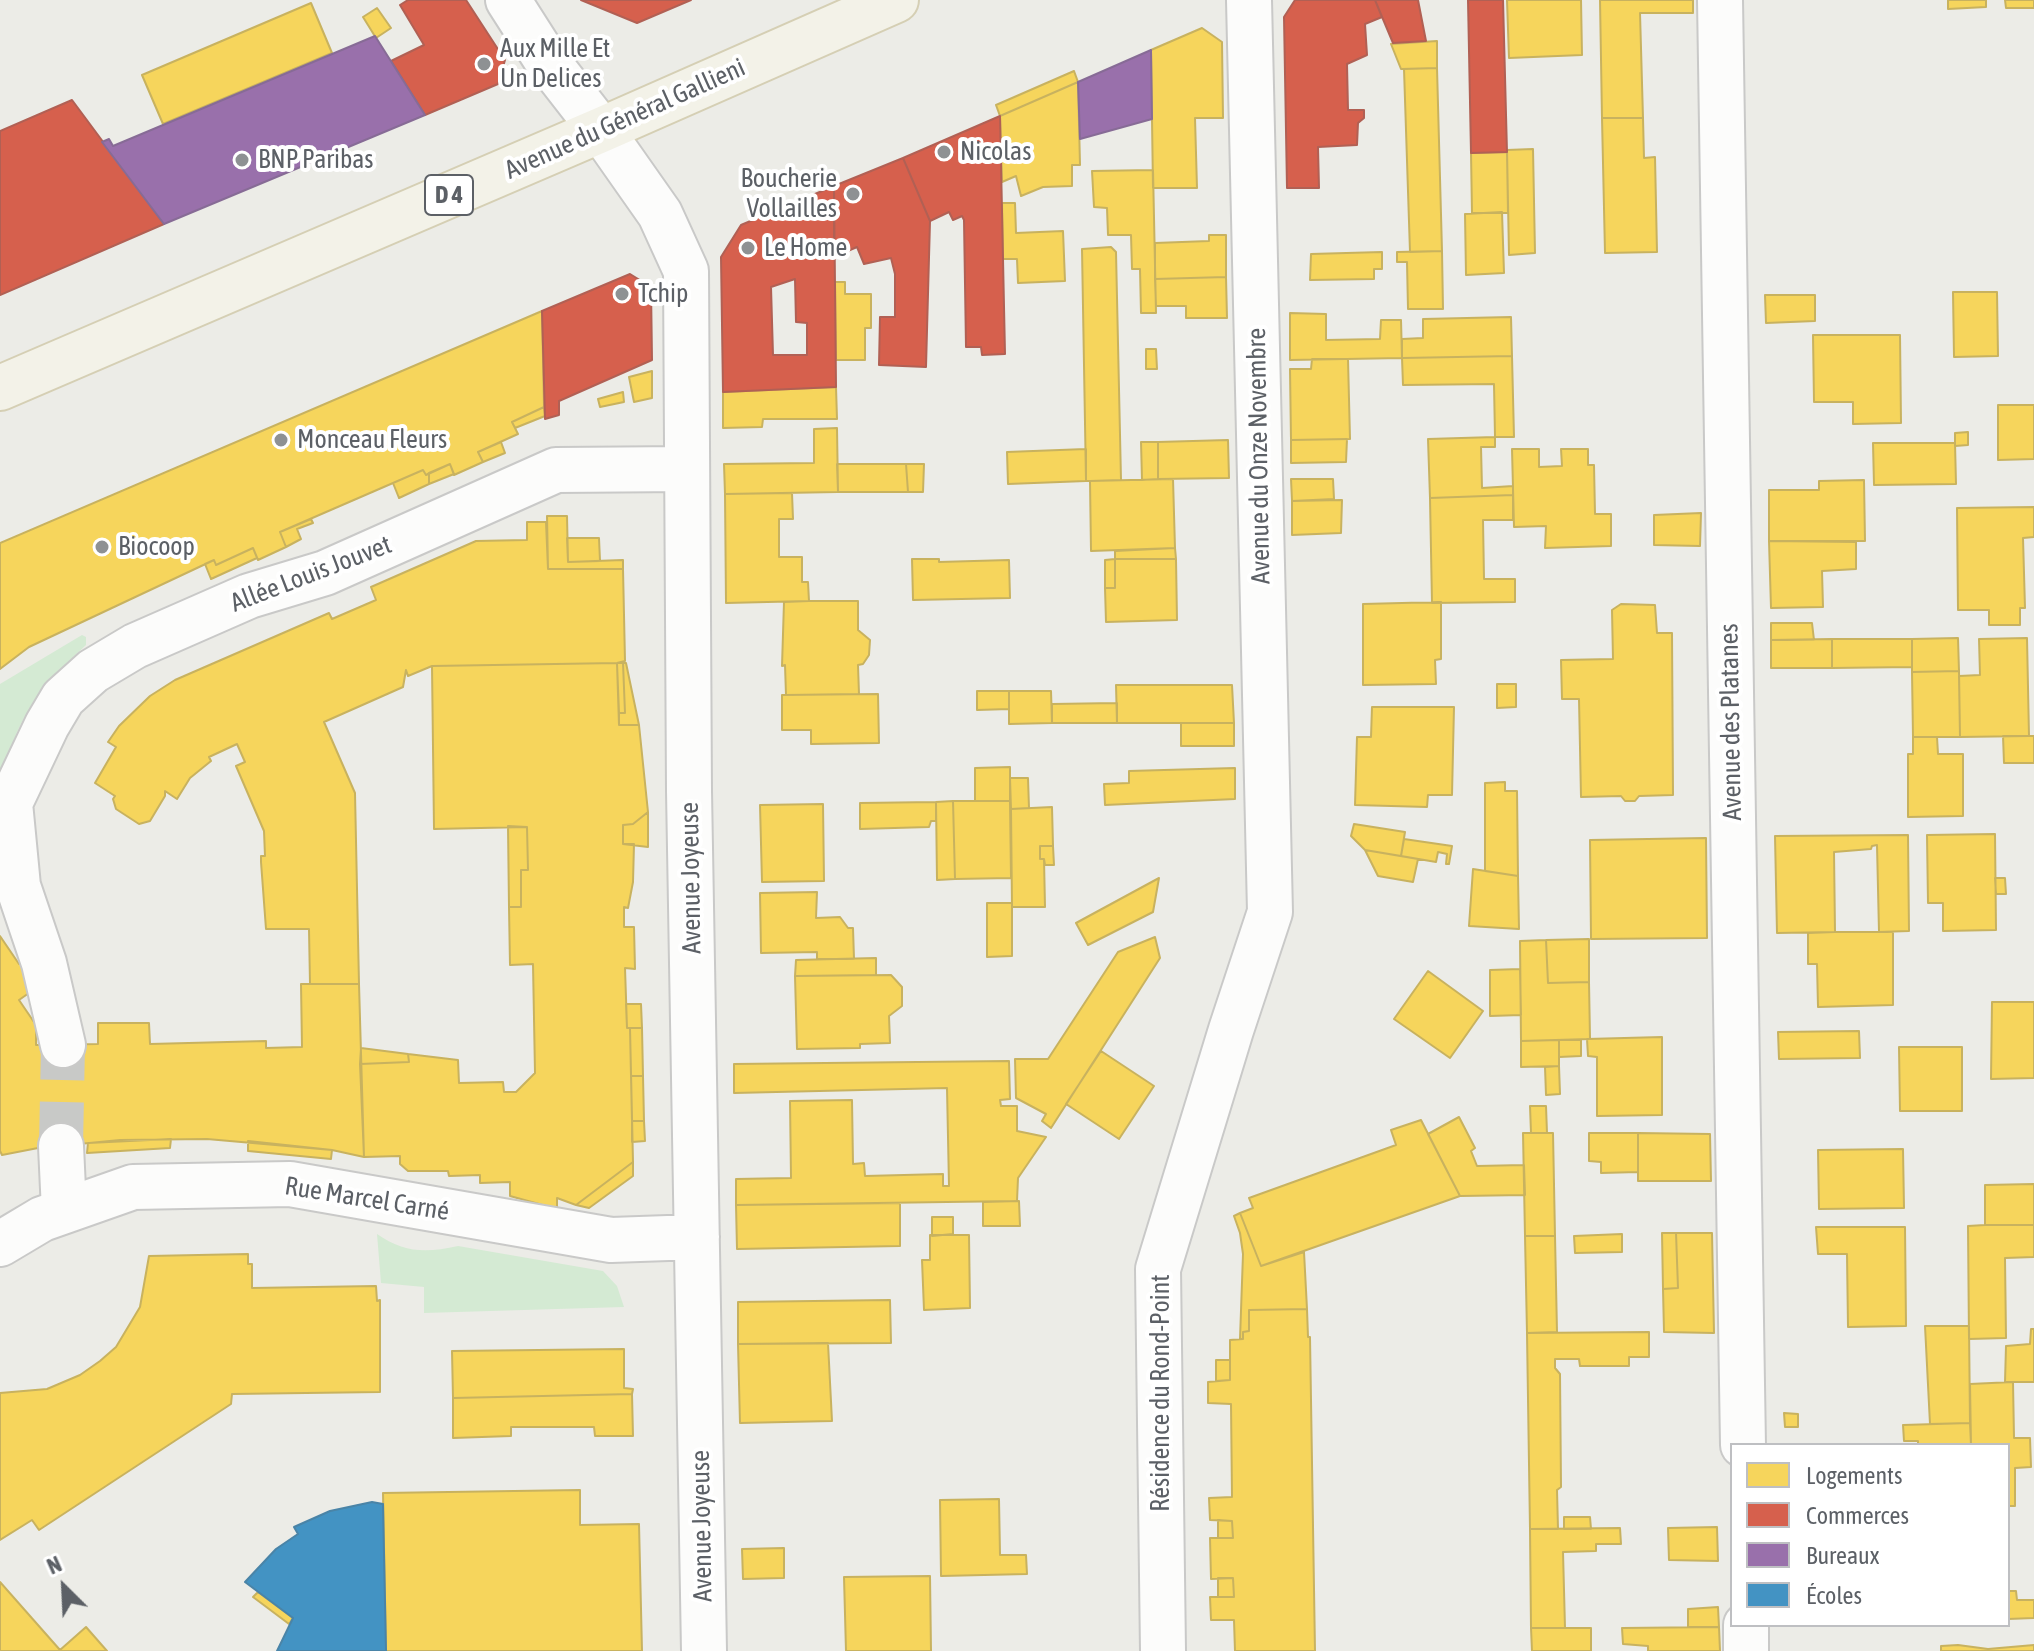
<!DOCTYPE html>
<meta charset="utf-8">
<style>
body{margin:0}
#map{position:relative;width:2034px;height:1651px;overflow:hidden;background:#ecece7;font-family:"Asap Condensed",sans-serif}
canvas{display:block}
.legend{position:absolute;left:1730px;top:1443px;width:280px;height:184px;box-sizing:border-box;background:#fff;border:2px solid #bebfc2;margin:0;padding:10px 14px;list-style:none;font-size:24px;color:#5c6066}
.legend li{display:flex;align-items:center;gap:16px;height:40px}
.legend b{width:40px;border:2px solid #bebfc2}
.north{position:absolute;left:24px;top:1547px;width:80px;height:80px;-webkit-text-stroke:6px #fff;paint-order:stroke;rotate:336deg;font-size:22px;font-weight:700;line-height:32px;text-align:center;color:#5c6066}
.north::after{content:'';display:block;margin:auto;width:28px;height:36px;background:#5c6066;clip-path:polygon(50% 0,100% 100%,50% 72%,0 100%)}
</style>
<div id="map">
<canvas width="2034" height="1651"></canvas>
<ul class="legend">
<li><b style="height:22px;background:#f6d55c"></b>Logements</li>
<li><b style="height:22px;background:#d6604d"></b>Commerces</li>
<li><b style="height:22px;background:#9970ab"></b>Bureaux</li>
<li><b style="height:22px;background:#4393c3"></b>Écoles</li>
</ul>
<div class="north">N</div>
</div>
<script>
const c = document.querySelector('canvas').getContext('2d');
c.lineJoin = 'round';
function fill(path, color) {
  c.fillStyle = color;
  c.fill(path, 'evenodd');
}
function stroke(path, color, width, dash) {
  c.strokeStyle = color;
  c.lineWidth = width;
  c.lineCap = dash ? 'butt' : 'round';
  c.setLineDash(dash || []);
  c.stroke(path);
}
function drawText(font, color, halo, rows, align = 'center') {
  c.font = font + ' "Asap Condensed",sans-serif';
  c.lineWidth = 8;
  c.setLineDash([]);
  c.textBaseline = 'middle';
  c.strokeStyle = halo;
  c.fillStyle = color;
  for (const [text, x, y, turn = 0] of rows) {
    c.save();
    c.translate(x, y);
    c.rotate((+turn || 0) * Math.PI / 180);
    c.textAlign = isNaN(turn) ? turn : align;
    if (halo) c.strokeText(text, 0, 0);
    c.fillText(text, 0, 0);
    c.restore();
  }
}
const green = new Path2D(`
 M82,635L86,637V645C58,671 31,699 16,735C10,749 7,763 0,777V684Z
 M377,1234C404,1253 426,1253 458,1246L603,1271L617,1286L624,1307L424,1313V1287L381,1283Z`);
const homes = new Path2D(`
 M1507,0H1581L1582,55L1509,58Z
 M1600,0H1693V13H1640L1643,118H1602Z
 M1948,0H1986V7L1948,9Z
 M2005,0H2034V8H2006Z
 M311,3L332,53L163,124L142,75Z
 M377,8L391,28L376,38L363,17Z
 M1202,28L1222,42L1223,118H1195L1197,188H1153L1151,50Z
 M1437,41V68L1401,69L1391,44Z
 M1437,68L1442,251L1410,252L1404,69Z
 M1074,71L1078,82L1000,116L996,105Z
 M1078,82L1080,165H1072V186L1043,187L1021,196L1016,176L1002,182L1000,116Z
 M1602,118H1643L1644,158L1655,157L1657,252L1605,253Z
 M1533,149L1535,253L1509,255L1507,150Z
 M1507,152L1508,213H1472L1471,153Z
 M1153,170L1156,313H1141L1140,269H1132L1131,235H1108L1107,208L1094,207L1092,171Z
 M1002,203H1015L1016,233L1063,231L1065,281L1018,283L1017,259H1003Z
 M1502,212L1504,273L1466,275L1465,214Z
 M1209,235H1226V277L1155,279V243L1209,241Z
 M1111,247L1116,252L1121,480L1090,481H1086L1082,249Z
 M1442,251L1443,309H1408L1407,262H1397V252Z
 M1382,252V269H1374V279L1310,280L1311,254Z
 M1226,277L1227,318H1186V306H1156L1155,279Z
 M835,282H845V294H871V328H865V360H836Z
 M1953,292H1997L1998,356L1954,357Z
 M1765,295H1815V321L1766,323Z
 M542,311L544,407L512,422L518,434L478,452L483,462L454,475L450,464L426,475L423,470L280,532L286,547L258,560L253,548L216,565L214,560L29,647L0,669V543Z
 M1290,313L1326,314V340L1380,339L1381,320H1401L1402,358L1290,360Z
 M1511,317L1512,356L1402,358V339L1423,338V319Z
 M1813,335H1900L1901,423L1853,424V402H1814Z
 M1146,349H1156L1157,369H1146Z
 M1512,356L1514,437H1495L1494,384L1403,385L1402,358Z
 M1312,359H1348L1350,439L1291,440L1290,369H1311Z
 M652,371V398L634,402L629,377Z
 M836,387L837,419H763L762,427L723,428V392Z
 M623,392L624,402L600,407L598,399Z
 M1998,405H2034V459L1998,460Z
 M544,407L545,416L515,428L512,422Z
 M837,428L838,492L725,494L724,464L814,463V429Z
 M1968,432V445L1955,446V433Z
 M1495,437V447H1481L1482,488L1513,486V495L1430,498L1428,439Z
 M1347,439L1346,462L1291,463V440Z
 M1228,440L1229,478L1158,479V442Z
 M501,442L505,453L483,462L478,452Z
 M1141,442H1158V479L1142,480Z
 M1873,443H1955L1956,484L1874,485Z
 M1086,449V481L1008,484L1007,452Z
 M1512,449H1539V467L1562,466L1561,449H1588V465H1594L1595,514H1611V546L1545,548L1546,526L1514,527Z
 M450,464L454,474L429,484V473Z
 M837,464H906L908,492H838Z
 M906,464H924L923,492H908Z
 M423,470L426,475L429,473V484L399,498L393,483Z
 M1173,479L1175,548L1091,551L1090,481Z
 M1291,479H1333L1334,499L1292,501Z
 M1864,480L1865,541H1769V490H1819V481Z
 M792,493L793,519H779V557H802V582H808L809,601L726,603L725,494Z
 M1513,495V520H1483L1484,579H1515V602L1432,603L1430,498Z
 M1342,500L1341,533L1292,535V501Z
 M2034,507V537L2023,538L2025,608H2020V625H1989V610H1958L1957,508Z
 M1701,513L1700,546L1654,545V515Z
 M547,516H567L568,562L623,560V569H548Z
 M311,519L313,523L297,529L301,539L286,547L280,532Z
 M527,522H546L548,569H623L625,661L617,663L432,666L408,676L406,670L403,687L324,722L355,793L359,984H310L309,929H266L261,862V856H265L264,831L236,766L245,762L237,744L209,757L211,761L190,778L177,799L165,791V796L150,821L139,824L116,809L113,799L115,796L95,783L116,747L108,742L119,726L150,696L175,680L329,613L332,619L376,600L371,587L476,541L527,540Z
 M567,538H599L600,561L568,562Z
 M1769,541L1856,542V569L1822,571L1823,607L1771,608Z
 M253,548L257,558L211,579L205,564L214,560L216,565Z
 M1175,548L1176,559H1115V551Z
 M912,559H939V562L1009,560L1010,598L913,600Z
 M1115,559H1176L1177,620L1106,622L1105,588H1115Z
 M1115,559V588H1105V560Z
 M809,601H858V630L870,640L869,655L863,664L858,665L859,694L786,695L785,665L782,666L784,602Z
 M1441,602V659L1435,660L1436,684L1363,685V604Z
 M1621,604L1655,605L1657,633H1672L1673,795L1639,796L1635,801H1625L1621,796L1581,797L1579,699H1562L1561,660L1613,659L1612,610Z
 M1771,623H1812L1814,640H1771Z
 M1958,638L1959,671L1912,672V639Z
 M2027,638L2029,736L1960,737L1959,676L1980,675L1979,639Z
 M1832,639H1912V667L1832,668Z
 M1832,639V668H1771V640Z
 M617,663H623L625,713H619Z
 M617,663L619,725H639L648,812L633,824L623,825V844H634L633,882L628,908L624,907V927H634L635,969L625,968L627,1028H630L633,1162L576,1205L557,1198V1209L510,1196V1182L480,1183V1175L449,1176L448,1171H408L400,1164V1156L364,1157L360,1064L409,1062L408,1054L458,1060L459,1083L503,1082L504,1092H516L535,1073L533,964L510,965L509,907H521V870H528L527,827L434,829L432,666Z
 M623,663H626L639,725H619V713H625Z
 M1959,671L1960,737H1913L1912,672Z
 M1497,684H1516V707L1497,708Z
 M1116,685H1232L1234,723H1117Z
 M977,691H1009V709L977,710Z
 M1009,691H1051L1052,723L1009,724Z
 M878,694L879,743L811,744V730H782V695Z
 M1117,703V723H1052V704Z
 M1372,707H1454L1452,795H1428L1427,807L1355,805L1357,737H1371Z
 M1181,723H1234V746H1181Z
 M2003,736H2034V763H2004Z
 M1913,737H1937L1938,754H1963V816L1908,817V754H1913Z
 M1010,767V801H975V768Z
 M1235,768V799L1105,805L1104,784L1129,783V771Z
 M1010,778H1028L1029,808L1011,809Z
 M1505,782V791H1517L1518,876L1485,871V783Z
 M953,801H1010L1011,878L955,879Z
 M953,801L955,879L937,880L936,802Z
 M936,802V821H931L929,827L860,829V803Z
 M823,804L824,881L762,882L760,805Z
 M1052,807L1053,846H1040V859H1044L1045,907H1012L1011,809Z
 M648,812V847L623,844V825L633,824Z
 M1354,824L1405,832L1401,856L1365,850L1351,836Z
 M508,826L527,827L528,870H521V907H509Z
 M1995,834L1996,930L1943,931V903H1928L1927,835Z
 M1908,835L1909,931L1879,932L1877,845L1872,846L1871,849L1834,852L1835,932L1777,933L1775,836Z
 M1706,838L1707,938L1591,939L1590,840Z
 M1404,839L1452,846L1449,864H1446L1447,854L1438,852L1436,862L1401,856Z
 M1040,846H1053L1054,865H1045L1044,859H1040Z
 M1365,850L1418,859L1413,882L1378,876Z
 M1473,869L1518,876L1519,929L1469,926Z
 M1159,878L1153,912L1088,945L1076,923Z
 M1995,878H2005L2006,894H1996Z
 M817,892L816,918L840,917L848,928H853L854,959H817V952L761,953L760,893Z
 M987,903H1012V956L987,957Z
 M1835,932H1893V1005L1818,1007L1817,964H1808V933Z
 M0,936L19,964L23,962L39,986L19,1000L36,1025V1045L98,1044V1023H149L150,1044L266,1041V1048L302,1047L301,984H359L364,1157L332,1150L207,1139L120,1140L38,1148L2,1155L0,1151Z
 M1155,937L1160,958L1051,1128L1042,1121L1046,1114L1016,1098L1015,1059H1048L1118,952Z
 M1589,939V982L1548,983L1546,940Z
 M1546,940L1548,983L1589,982L1590,1039L1521,1041L1520,941Z
 M876,958V975L795,976L796,960Z
 M1520,969L1521,1015L1490,1016V970Z
 M1428,971L1483,1011L1450,1058L1394,1019Z
 M891,975L902,987V1006L889,1016L890,1043L860,1044V1048L797,1049L795,976Z
 M1992,1002H2034V1078L1991,1079Z
 M626,1004H641L642,1028H627Z
 M630,1028H642L643,1076H631Z
 M1859,1031L1860,1058L1779,1059L1778,1032Z
 M1662,1037V1115L1597,1116V1057L1588,1056L1587,1039Z
 M1559,1040V1066L1521,1067V1041Z
 M1559,1040H1581V1056L1559,1057Z
 M1899,1047H1962V1111H1900Z
 M361,1048L408,1054L409,1062L360,1064Z
 M1101,1051L1154,1086L1119,1139L1066,1104Z
 M1009,1061L1010,1099L1000,1100L1001,1106H1017V1131L1046,1137L1018,1178L1017,1201L736,1205V1179L791,1178L790,1101L852,1100L853,1164L864,1163L865,1176L943,1174V1186H949L947,1088L734,1093V1064Z
 M1559,1066L1560,1094L1546,1095L1545,1067Z
 M631,1076H643L644,1121H632Z
 M1530,1106H1546L1547,1133H1531Z
 M1459,1117L1475,1148L1471,1151L1477,1166L1524,1165L1525,1195L1460,1196L1428,1134Z
 M1421,1120L1460,1196L1261,1266L1240,1213L1253,1208L1249,1198L1396,1145L1391,1130Z
 M632,1121H644L645,1141L632,1142Z
 M1523,1133H1553L1555,1236H1525Z
 M1589,1133H1638V1172L1601,1173V1162L1589,1161Z
 M1638,1133L1710,1134L1711,1181H1638Z
 M171,1139L170,1148L87,1153L88,1143Z
 M248,1141L332,1150L331,1159L248,1151Z
 M1903,1149L1904,1208L1819,1209L1818,1150Z
 M633,1162V1176L589,1208L576,1205Z
 M2034,1184V1225H1985V1185Z
 M1019,1201L1020,1226H983V1202Z
 M900,1203V1246L737,1249L736,1205Z
 M1240,1213L1261,1266L1304,1252L1307,1309L1249,1310V1331L1243,1332V1339H1240L1243,1254L1240,1233L1234,1216Z
 M932,1217H953V1234L932,1236Z
 M1985,1225H2034V1257L2005,1258L2006,1338L1969,1339L1968,1226Z
 M1816,1227H1905L1906,1326L1848,1327L1847,1254H1818Z
 M1662,1233H1676L1678,1288L1663,1289Z
 M1676,1233H1712L1714,1333L1664,1332L1663,1289L1678,1288Z
 M1622,1234V1252L1575,1253L1574,1236Z
 M930,1235H969L970,1308L924,1310L922,1260H930Z
 M1525,1236H1555L1557,1332L1527,1333Z
 M248,1254V1264H252V1288L376,1286L377,1301L380,1300V1392L232,1394L231,1404L39,1530L32,1520L0,1540V1393L47,1389L80,1375L100,1361L116,1347L140,1307L149,1256Z
 M890,1300L891,1343L738,1344V1302Z
 M1307,1309L1308,1337H1310L1315,1651H1235L1234,1620H1211L1210,1597H1234L1233,1578L1211,1579L1210,1538H1233L1232,1521L1210,1520L1209,1498L1232,1497L1231,1404L1208,1403V1382L1230,1380V1340L1243,1339V1332L1249,1331V1310Z
 M1925,1326H1969L1970,1423L1930,1424Z
 M2031,1329H2034V1382H2005L2006,1346L2030,1344Z
 M1649,1332V1357H1629V1366H1580L1579,1359H1555V1368L1560,1374L1561,1487L1557,1490L1558,1529H1530L1527,1333Z
 M828,1343L832,1421L740,1423L738,1344Z
 M624,1349V1388L633,1389L632,1394L453,1398L452,1351Z
 M1216,1360H1230V1380L1216,1381Z
 M2013,1382L2014,1438H2030L2031,1467L2015,1468V1506H2008V1445H1971L1970,1384Z
 M632,1394L633,1436H595L594,1427H511V1436L453,1438V1398Z
 M1784,1413L1798,1414V1427H1785Z
 M1970,1423L1971,1445H1918V1441H1904L1903,1425Z
 M580,1490V1525L639,1524L642,1651H386L383,1493Z
 M999,1499L1000,1555H1026L1027,1574L941,1576L940,1500Z
 M1564,1517H1590L1591,1529H1564Z
 M1218,1520L1232,1521L1233,1538H1218Z
 M1717,1527L1718,1561L1669,1560L1668,1528Z
 M1620,1528L1621,1544H1596V1551L1563,1552L1565,1628H1531L1530,1529Z
 M784,1548V1578L743,1579L742,1549Z
 M930,1576L931,1651H846L844,1577Z
 M1218,1578H1233L1234,1597H1218Z
 M0,1582L60,1650L86,1627L107,1651H0Z
 M2008,1591H2016L2017,1600H2034V1618L2008,1619Z
 M258,1592L293,1618L289,1624L253,1597Z
 M1718,1607L1719,1627H1688V1609Z
 M1719,1627L1720,1651H1648V1646L1623,1644L1622,1628Z
 M1531,1628H1591V1651H1532Z
 M1958,1645L1988,1649L2034,1645V1651H1941V1646Z`);
const shops = new Path2D(`
 M408,0H466L505,60L498,84L425,115L391,61L424,45L400,5Z
 M581,0H691L637,23Z
 M1295,0H1375L1382,17L1365,24L1367,55L1347,64L1348,110H1364V118L1358,123L1357,145L1318,147L1319,188H1287L1284,17Z
 M1375,0H1418L1426,41L1393,43Z
 M1468,0H1503L1507,152L1471,153Z
 M72,100L164,224L0,295V131Z
 M1000,116L1005,354L982,355L981,347H966L964,220L962,216L953,220L949,212L930,221L903,158Z
 M903,158L930,221L926,367L879,365L880,317H895V274L891,258L864,264L857,247L834,257V186Z
 M834,186L836,387L723,392L721,257L741,225ZM795,279L796,322L807,323V355H773L771,287Z
 M630,274L651,287L652,360L559,401V415L545,419L542,311Z`);
const offices = new Path2D(`
 M375,36L425,115L164,224L102,142L109,139L113,146Z
 M1151,50L1152,119L1080,139L1078,82Z`);
const schools = new Path2D(`
 M372,1502L383,1504L386,1651H277L293,1618L245,1582L276,1549L298,1534L294,1527L330,1511Z`);
const minorTunnel = new Path2D(`
 M61,1146L63,1045`);
const minor = new Path2D(`
 M508,0L545,58L601,130L660,214L686,271L689,791L704,1651
 M1720,0L1743,1445
 M10,803L18,886L44,963L63,1045
 M0,810L10,803L47,725L63,698L93,671L135,646L249,596L325,573L556,470L686,469
 M61,1146L64,1211
 M0,1244L42,1219L133,1187L290,1184L611,1240L697,1237
 M1746,1625V1651
 M1163,1651L1158,1269L1231,1030L1270,912L1249,0`);
const major = new Path2D(`
 M0,388L601,130L896,0`);
const markers = [
 [484,64,8,"#8e9193"],
 [944,152,8,"#8e9193"],
 [242,160,8,"#8e9193"],
 [853,194,8,"#8e9193"],
 [748,248,8,"#8e9193"],
 [622,294,8,"#8e9193"],
 [281,440,8,"#8e9193"],
 [102,547,8,"#8e9193"]
];
const shields = [
 [449,195,48]
];
const shieldNames = [
 ["D 4",449,195]
];
const poiNames = [
 ["Aux Mille Et",500,49],
 ["Un Delices",500,79],
 ["Nicolas",960,152],
 ["BNP Paribas",258,160],
 ["Boucherie",837,179,"right"],
 ["Vollailles",837,209,"right"],
 ["Le Home",764,248],
 ["Tchip",638,294],
 ["Monceau Fleurs",297,440],
 ["Biocoop",118,547]
];
const streetNames = [
 ["Avenue du Général Gallieni",625,119,-24],
 ["Avenue du Onze Novembre",1259,456,-91],
 ["Allée Louis Jouvet",311,574,-21],
 ["Avenue des Platanes",1731,722,-91],
 ["Avenue Joyeuse",691,878,-91],
 ["Rue Marcel Carné",367,1199,9],
 ["Résidence du Rond-Point",1161,1393,-90],
 ["Avenue Joyeuse",702,1526,-91]
];
fill(green, '#d4ead3');
fill(homes, '#f6d55c');
stroke(homes, '#c8b25f', 2);
fill(shops, '#d6604d');
stroke(shops, '#b16054', 2);
fill(offices, '#9970ab');
stroke(offices, '#876b96', 2);
fill(schools, '#4393c3');
stroke(schools, '#4a84a7', 2);
stroke(minorTunnel, '#c8c9c7', 44, [44, 22]);
stroke(minor, '#c9c9c8', 48);
stroke(major, '#d5cfb4', 48);
stroke(minor, '#fcfcfb', 44);
stroke(major, '#f3f2e8', 44);
for (const [x, y, r, color] of markers) {
  const dot = new Path2D();
  dot.arc(x, y, r, 0, 2 * Math.PI);
  c.fillStyle = color;
  c.fill(dot);
  stroke(dot, '#fff', 3);
}
for (const [x, y, w] of shields) {
  const box = new Path2D();
  box.roundRect(x - w / 2, y - 20, w, 40, 6);
  c.fillStyle = '#fff';
  c.fill(box);
  stroke(box, '#5c6066', 2);
}
drawText('bold 24px', '#5c6066', null, shieldNames);
drawText('26px', '#5c6066', '#fff', poiNames, 'left');
drawText('26px', '#5c6066', '#fff', streetNames);
</script>
